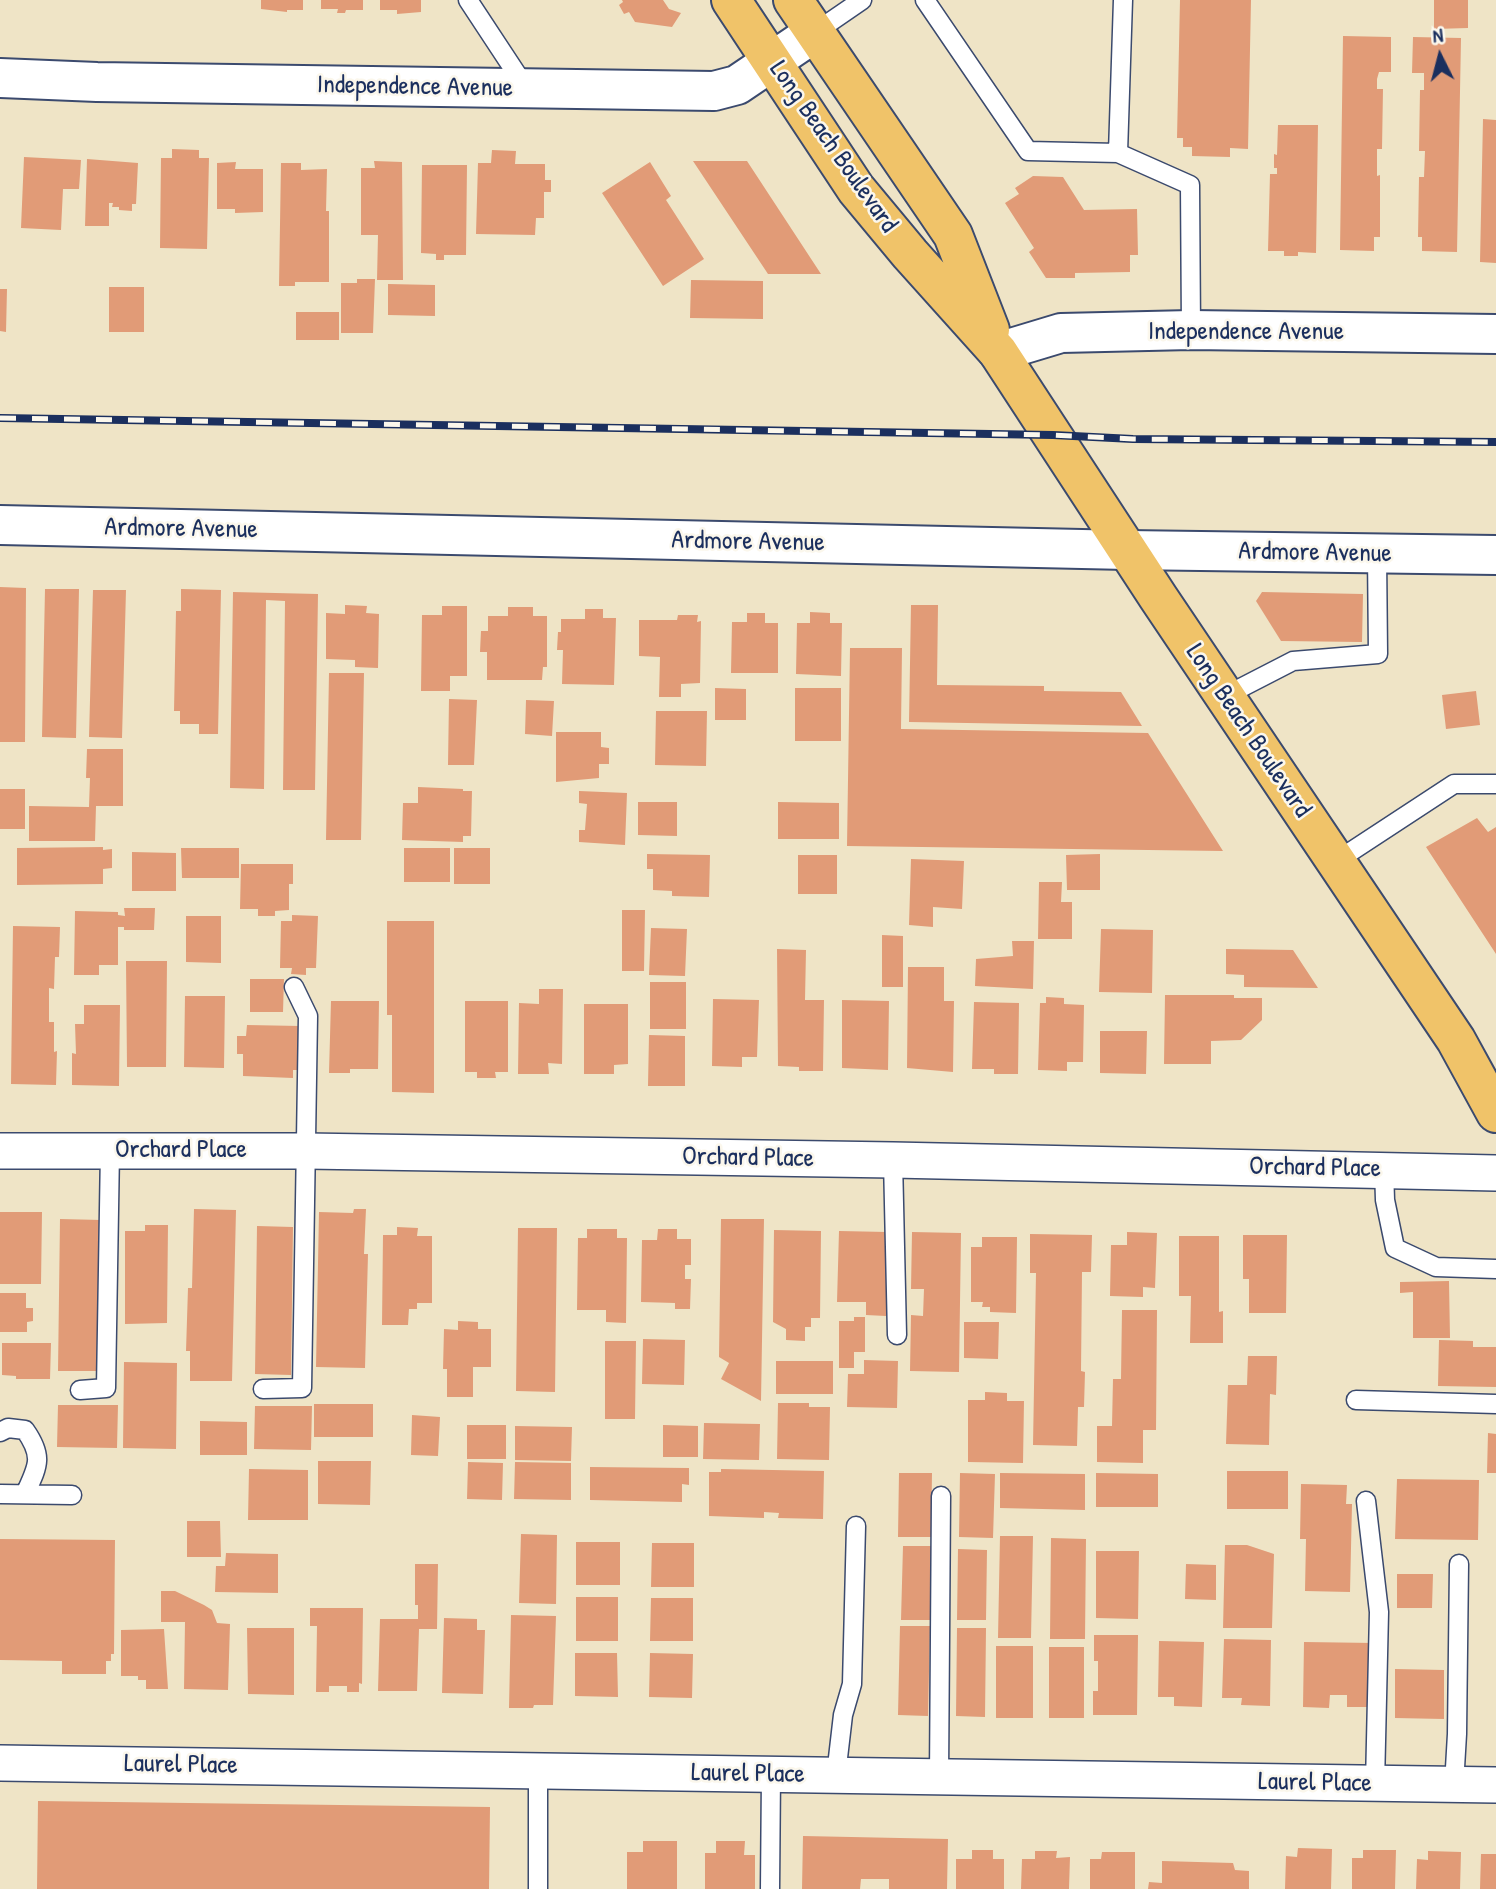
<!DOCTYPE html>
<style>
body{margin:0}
#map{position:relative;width:1496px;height:1889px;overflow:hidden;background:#efe4c6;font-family:"Patrick Hand",sans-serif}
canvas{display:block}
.north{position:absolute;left:1405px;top:21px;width:70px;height:70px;-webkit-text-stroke:5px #fbf7ec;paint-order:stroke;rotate:354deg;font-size:19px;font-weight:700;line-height:28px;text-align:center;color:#1b2f5e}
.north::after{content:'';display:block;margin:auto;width:24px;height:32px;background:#1b2f5e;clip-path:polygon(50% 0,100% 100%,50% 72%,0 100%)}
</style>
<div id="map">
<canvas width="1496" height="1889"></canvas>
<div class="north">N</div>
</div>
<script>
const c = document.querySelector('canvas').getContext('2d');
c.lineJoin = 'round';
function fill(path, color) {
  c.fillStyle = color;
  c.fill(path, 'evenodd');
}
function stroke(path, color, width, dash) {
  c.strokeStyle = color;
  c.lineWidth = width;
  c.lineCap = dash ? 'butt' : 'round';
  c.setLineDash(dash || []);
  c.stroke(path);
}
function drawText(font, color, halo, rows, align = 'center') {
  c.font = font + ' "Patrick Hand",sans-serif';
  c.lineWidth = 5;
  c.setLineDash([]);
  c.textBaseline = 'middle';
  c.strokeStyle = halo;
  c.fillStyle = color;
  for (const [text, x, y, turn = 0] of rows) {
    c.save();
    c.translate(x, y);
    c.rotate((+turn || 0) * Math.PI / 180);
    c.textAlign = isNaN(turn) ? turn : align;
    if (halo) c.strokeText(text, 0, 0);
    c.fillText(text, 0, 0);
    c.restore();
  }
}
const building = new Path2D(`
 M261,0H303V10H287V12L261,9Z
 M321,0H363V10H346L345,13H337L338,9H321Z
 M380,0H421V12L397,14V10H380Z
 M622,0H663L669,9L681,13L672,27L635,22L629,12L624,14L619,5L623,2Z
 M1180,0H1251L1248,149L1230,148V157L1192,156V147H1183V138H1177Z
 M1434,0H1468V28L1434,29Z
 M1343,36L1391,37V72H1379L1377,79V89H1383L1382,149H1377V176L1380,175V237H1374V251L1340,250Z
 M1413,37L1461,38L1457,252L1422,251V237H1418L1419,177H1424L1425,151H1419L1420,90H1424V73H1412Z
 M1483,119L1496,120V263L1480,262Z
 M1278,125H1318L1316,253L1298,252V256H1284V251H1268L1270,174H1277V168H1274V154L1277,155Z
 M172,149L199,150V158H209L207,249L160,248L161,158H172Z
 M492,150L516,151L515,164H545V180H551V192H544V218H536L535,235L476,234L478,163H491Z
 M24,157L81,160L79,189H63L61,230L21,228Z
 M87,159L138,163L136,204H132V211L119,210V207H112L113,203H109V226H85Z
 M374,161L402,162L403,280H377L378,235H361V168H375Z
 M693,161H747L821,274H768Z
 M236,162L235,169H263V212L235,213V209H217V163Z
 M650,162L671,196L666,200L704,259L663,286L602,193Z
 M281,163H301V170L327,169L326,211H329V282H295V286H279Z
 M422,165H467L466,255H444V260H436V254L421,253Z
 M1033,176L1063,177L1084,210L1137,209L1138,255H1130V272L1075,273V278H1046L1029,252L1034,248L1005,203L1019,194L1015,188Z
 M357,279H375L373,333H341V283H357Z
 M691,280L763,281V319L690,318Z
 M388,284L435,285V316L388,315Z
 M109,287H144V332H109Z
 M0,289H7L6,332L0,331Z
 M296,312H339V340H296Z
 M0,587L26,588L25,742H0Z
 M45,589H79L76,738L42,737Z
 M181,589L221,590L218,734H199V724H180V711H174L176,611H181Z
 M93,590H126L122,738L89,737Z
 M233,592L318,594L315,790H283L285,601L266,600L264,789L230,788Z
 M1262,592L1363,594L1362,642L1281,641L1256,601Z
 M345,605L367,606L366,613L379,614L378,668L355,667V660L326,659V613L345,614Z
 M911,605H938L937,685L1044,686V691L1121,692L1142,726L909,722Z
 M442,606H467V676H450V691H421L422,615H442Z
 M508,607H533V616H547V667H543L542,680H487V652H480L481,631H488V616H508Z
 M585,609H603V618H616L614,685L562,684L563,650H557L558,632H561V619H585Z
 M810,612L830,613V623H842L841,676L796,674L797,623H810Z
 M747,613H765V623H778V673H731L732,622H747Z
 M678,615H698L697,622L701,621L700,683L681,684V697H659L660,657L639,656V620H677Z
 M850,648H902L901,729L1148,733L1223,851L847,846Z
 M329,673H364L361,840H326Z
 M715,688L746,689V720H715Z
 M795,688H841V741H795Z
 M1476,691L1480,725L1446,729L1442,695Z
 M449,699L477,700L474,765H448Z
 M526,700L554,701L552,736L525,734Z
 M656,711H707L706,766L655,765Z
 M556,732H601V747L609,748V764H599V778L556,782Z
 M87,749H123V806H96L95,841H29V806L89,807L90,778H86Z
 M418,787L463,789V791H472L471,836H463V842L402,840L403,803H418Z
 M0,789H25V829H0Z
 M579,791L627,793L625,845L579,842V830H585L587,804L579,803Z
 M638,802H677V836L638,835Z
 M778,802L839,803V839H778Z
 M1477,818L1488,832L1496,827V954L1426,847Z
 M103,847V850L112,849V868L103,869V884L17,885V848Z
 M181,848H239V878H182Z
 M404,848H450V882H404Z
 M454,848H490V884H454Z
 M132,852L176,853V891H132Z
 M647,854L710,855L709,897L672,896V891L653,890V869H647Z
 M1100,854V890H1067L1066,855Z
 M798,855H837V894H798Z
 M911,859L964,861L962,909L933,907V927L909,925Z
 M241,864H293V884H289V910L275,911V916H258V909H240Z
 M1039,882H1062L1061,902H1072V939H1038Z
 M124,908H155L154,930H124V927H118V965H99V975H74L75,911L118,912V915L125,916Z
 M622,910H645L644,971H622Z
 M292,915L318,916L316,968H306V975L291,974L292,968H280L281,921H292Z
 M186,916H221V963L186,962Z
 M387,921H434V1093L392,1092V1015H387Z
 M13,926L60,927L59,957H55L54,989L49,988V1022H54V1052L57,1051L56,1085L11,1084Z
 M651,928L687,929L685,976L649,975Z
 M1101,929L1153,930L1152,993L1099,992Z
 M882,935L903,936V987H882Z
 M1012,941H1034L1033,989L975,986L976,959L1013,956Z
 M777,949L806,950L805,1000H824L823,1071H799V1067L778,1066Z
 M1226,949L1293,950L1318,988L1244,987V975L1226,974Z
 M126,961H167L166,1067H127Z
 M908,967H944V1001H954L953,1072L907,1068Z
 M250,979H284L283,1012H250Z
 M650,982H686V1029H650Z
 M539,989H563L562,1064L548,1063L549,1074H518L519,1003L539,1004Z
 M1165,995H1234V998H1262V1020L1241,1040L1211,1041V1064H1164Z
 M185,996H225L224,1068L184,1067Z
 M1046,997L1064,998V1004L1084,1005L1083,1062H1067V1071L1038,1070L1040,1003H1046Z
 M713,999L759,1000L757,1057H742V1067L712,1066Z
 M842,1000L889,1001L888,1070L842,1068Z
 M331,1001H379L378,1069H350V1073H329Z
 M465,1001H508V1072H495L496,1078H477V1072H465Z
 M974,1002L1019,1003L1018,1074H994V1069H972Z
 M584,1004H628V1064L614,1065V1074H584Z
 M84,1005H120L119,1086L72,1085V1053L76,1054L75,1024H84Z
 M247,1025L300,1026L299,1070H293V1078L243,1076V1054H237V1036H246Z
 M1100,1031H1147L1146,1074L1100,1073Z
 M649,1035L685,1036V1086H648Z
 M194,1209L236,1210L232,1381H190V1351H186L188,1288H192Z
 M354,1209H366L364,1254H368L365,1368L316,1367L319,1212L353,1213Z
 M0,1212H42L41,1284H0Z
 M60,1219L101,1220L100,1371H58Z
 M721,1219H764L761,1401L721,1379L729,1363L719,1357Z
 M145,1225H168L167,1323L125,1324V1231H145Z
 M257,1226L293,1227L291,1375L255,1374Z
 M397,1227L418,1228L417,1236H432V1303H417V1309H409L408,1325H382L383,1235H397Z
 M518,1228H557L555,1392L516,1391Z
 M587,1229H617V1238H627L626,1323L606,1322V1310H577L578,1238H587Z
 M658,1229H677V1239H691V1265H685V1279H691L690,1309H675V1303L641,1302L642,1240H657Z
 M774,1230L821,1231L820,1318H811V1327H805V1341L786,1340V1329L773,1322Z
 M839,1231L887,1232L886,1316L866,1315V1302H837Z
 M912,1232L961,1233L959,1372L910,1371L911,1315L923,1316L924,1289H911Z
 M1127,1232L1157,1233L1155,1288L1143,1287V1297L1110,1296L1111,1245H1127Z
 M1030,1234L1092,1235L1091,1272H1082L1081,1371L1085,1372L1084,1407H1078L1077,1446L1033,1445L1036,1273H1030Z
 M1243,1235H1287L1286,1313H1249V1279H1243Z
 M1179,1236H1219V1312L1223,1311V1343H1190L1191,1296H1179Z
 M982,1237H1017L1016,1313L990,1312V1307H982L983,1302H971V1247H982Z
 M1449,1281L1450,1338H1413V1292L1400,1293V1282Z
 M0,1293H26V1308H33V1321L27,1322V1332H0Z
 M1122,1310H1157L1156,1430H1143V1463L1097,1462V1426H1112L1113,1379H1121Z
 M854,1317H865V1352H854V1368H839V1321H854Z
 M458,1321L478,1322V1329H491V1367H473V1397H447V1369H443L444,1329L458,1330Z
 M964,1322H999L998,1359L964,1358Z
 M643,1339L685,1340L684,1385L642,1384Z
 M1439,1340L1473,1341V1347H1496V1387L1438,1386Z
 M605,1341H636L635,1419H605Z
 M2,1343H51L50,1379H16V1376L2,1375Z
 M1248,1356H1277L1276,1395L1270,1394L1269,1445L1226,1444L1228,1385H1247Z
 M864,1360L898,1361L897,1408L847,1407L848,1374H864Z
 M776,1361H833V1394H776Z
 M124,1362L177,1363L176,1449L123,1448Z
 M985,1392L1007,1393V1401H1024L1023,1463L968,1462V1400H985Z
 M778,1403H809V1407H830L829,1460L777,1459Z
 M314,1404H373V1437H314Z
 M58,1405H118L117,1448L57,1447Z
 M255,1406H312L311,1450L254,1449Z
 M412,1415L440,1417L438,1456L411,1455Z
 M200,1421L247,1422V1455H200Z
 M704,1423L760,1424L759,1460L703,1459Z
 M467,1425H506V1459H467Z
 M663,1425L698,1426V1457H663Z
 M515,1426L572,1427L571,1461L515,1460Z
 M1488,1433L1496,1434V1473H1487Z
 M318,1461H371L370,1505L318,1504Z
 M468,1462L503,1463L502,1500L467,1499Z
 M515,1462L571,1463V1500L514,1499Z
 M590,1467L689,1468V1485L682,1484V1502L590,1500Z
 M249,1469L308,1470V1520H248Z
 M721,1469L824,1471L823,1519L778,1518L779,1513L764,1512V1518L709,1516V1472H721Z
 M1227,1471H1288V1509H1227Z
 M899,1473H932L931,1537H898Z
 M960,1473L995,1474L993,1538L959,1537Z
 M1000,1473L1085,1474V1510L1000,1508Z
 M1096,1473L1158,1474V1507H1096Z
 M1397,1479L1479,1480L1478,1540L1395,1539Z
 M1301,1484L1347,1485L1346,1504H1352L1350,1592L1305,1591L1306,1539H1300Z
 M187,1521H220L221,1557H187Z
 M521,1534L557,1535L556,1604L519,1603Z
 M1000,1536H1033L1031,1638H998Z
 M1051,1538L1086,1539L1085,1639H1050Z
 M0,1539L115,1540L114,1654H111V1661H106V1674H62V1661L0,1660Z
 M576,1542H620V1585H576Z
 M652,1543H694V1587H651Z
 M1225,1545H1247L1274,1554L1272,1628H1223Z
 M903,1546H932L931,1620H901Z
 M958,1549L987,1550L986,1620H957Z
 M1096,1551H1139L1138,1619L1096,1618Z
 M226,1553L278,1554V1593L215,1592L216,1566H225Z
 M415,1564H438L437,1629H419L417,1691H378L380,1619H418V1605H415Z
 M1186,1564L1216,1565V1600L1185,1599Z
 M1397,1574H1433L1432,1608H1397Z
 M161,1591H175L204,1605L212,1610L217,1623L230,1624L228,1690L184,1689L185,1622H161Z
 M576,1597H618V1641H576Z
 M651,1598H693V1641H650Z
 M310,1608H363L362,1684L359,1683V1692H347V1686H329V1692H316L317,1626H310Z
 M511,1615L556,1616L553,1705H534L533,1708H509Z
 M444,1618L477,1619V1630H485L483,1694L442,1693Z
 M900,1626H930L928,1716L898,1715Z
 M247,1628H294V1695L248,1694Z
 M957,1628H986L985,1717L956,1716Z
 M164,1629L168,1689H146V1680H138V1676H121V1630Z
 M1094,1635H1138L1137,1715H1093V1691H1098V1661H1094Z
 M1224,1639L1271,1640L1270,1706L1241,1705L1242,1698H1222Z
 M1159,1641L1204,1642L1202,1707L1174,1706V1697H1158Z
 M1304,1642L1374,1643L1372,1707H1347V1695H1330L1329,1708L1303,1707Z
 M996,1646H1033V1718H996Z
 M1049,1647H1084V1718H1049Z
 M575,1653H617L618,1697L575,1696Z
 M650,1653L693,1654L692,1698L649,1697Z
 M1395,1669L1444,1670V1719L1395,1718Z
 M38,1801L490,1807L489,1889H37Z
 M803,1836L948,1839L947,1889H889V1879H861L860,1889H802Z
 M643,1841H677V1889H627V1852H643Z
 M716,1841H745L744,1855H755V1889H705V1853H716Z
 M1298,1848L1332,1849L1331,1889H1285L1286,1856L1297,1857Z
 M972,1850H993V1859H1004V1889H956V1859H972Z
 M1363,1850H1396L1395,1889H1352V1858H1363Z
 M1035,1851H1057L1056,1858L1070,1857L1069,1889H1021L1022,1859H1035Z
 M1428,1851L1461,1852L1460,1889H1416L1417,1859L1428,1860Z
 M1102,1852H1135V1889H1090V1859H1101Z
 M1481,1854H1496V1889H1480Z
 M1162,1861L1233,1863L1235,1870L1249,1871V1889H1148L1149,1882L1162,1883Z`);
const service = new Path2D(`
 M468,0L526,88
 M925,0L1028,151L1118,153
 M1123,0L1118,153L1190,185L1191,330
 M814,33L862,0
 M1225,696L1293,661L1378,654L1377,554
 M1335,862L1454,784H1496
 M893,1160L897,1335
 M1384,1169L1385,1200L1395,1248L1436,1267L1496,1269
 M263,1389L302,1388L308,1016L294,987
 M80,1390L106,1388L110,1150
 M1356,1400L1496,1404
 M0,1432L8,1428L25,1430C44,1457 38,1466 25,1494
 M0,1494L72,1495
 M1366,1501L1379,1612L1375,1784
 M538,1770V1889
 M836,1775L843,1715L852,1684L856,1526
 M939,1777L941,1496
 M1454,1785L1457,1734L1459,1564
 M770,1889L771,1774`);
const minor = new Path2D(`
 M0,1151H306L893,1160L1496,1173
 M0,1763L1496,1785`);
const tertiary = new Path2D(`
 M0,78L97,82L714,91L737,85L814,33
 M998,352L1061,333L1191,330L1496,334
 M0,525L1127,550L1496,555`);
const primary = new Path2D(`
 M731,0L856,189L910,254L998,352L1158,597L1456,1040L1496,1113
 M793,0L953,235L990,330`);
const rail = new Path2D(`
 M0,418L1053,435L1133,439L1496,442`);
const streetNames = [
 ["Independence Avenue",415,87,1],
 ["Long Beach Boulevard",833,147,55],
 ["Independence Avenue",1246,332],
 ["Ardmore Avenue",181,529,1],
 ["Ardmore Avenue",748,542,1],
 ["Ardmore Avenue",1315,553,1],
 ["Long Beach Boulevard",1248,731,56],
 ["Orchard Place",181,1150],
 ["Orchard Place",748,1158,1],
 ["Orchard Place",1315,1168,1],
 ["Laurel Place",181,1765,1],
 ["Laurel Place",748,1774,1],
 ["Laurel Place",1315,1783,1]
];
fill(building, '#e19b77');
stroke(service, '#3b4a6e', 21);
stroke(minor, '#3b4a6e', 38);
stroke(tertiary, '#3b4a6e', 42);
stroke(primary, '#3b4a6e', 42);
stroke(service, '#fff', 18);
stroke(minor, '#fff', 35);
stroke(tertiary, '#fff', 38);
stroke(primary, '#f0c369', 38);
stroke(rail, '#1b2f5e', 8);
stroke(rail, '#fbf7ec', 5, [16]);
drawText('26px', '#1b2f5e', '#fbf7ec', streetNames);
</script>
